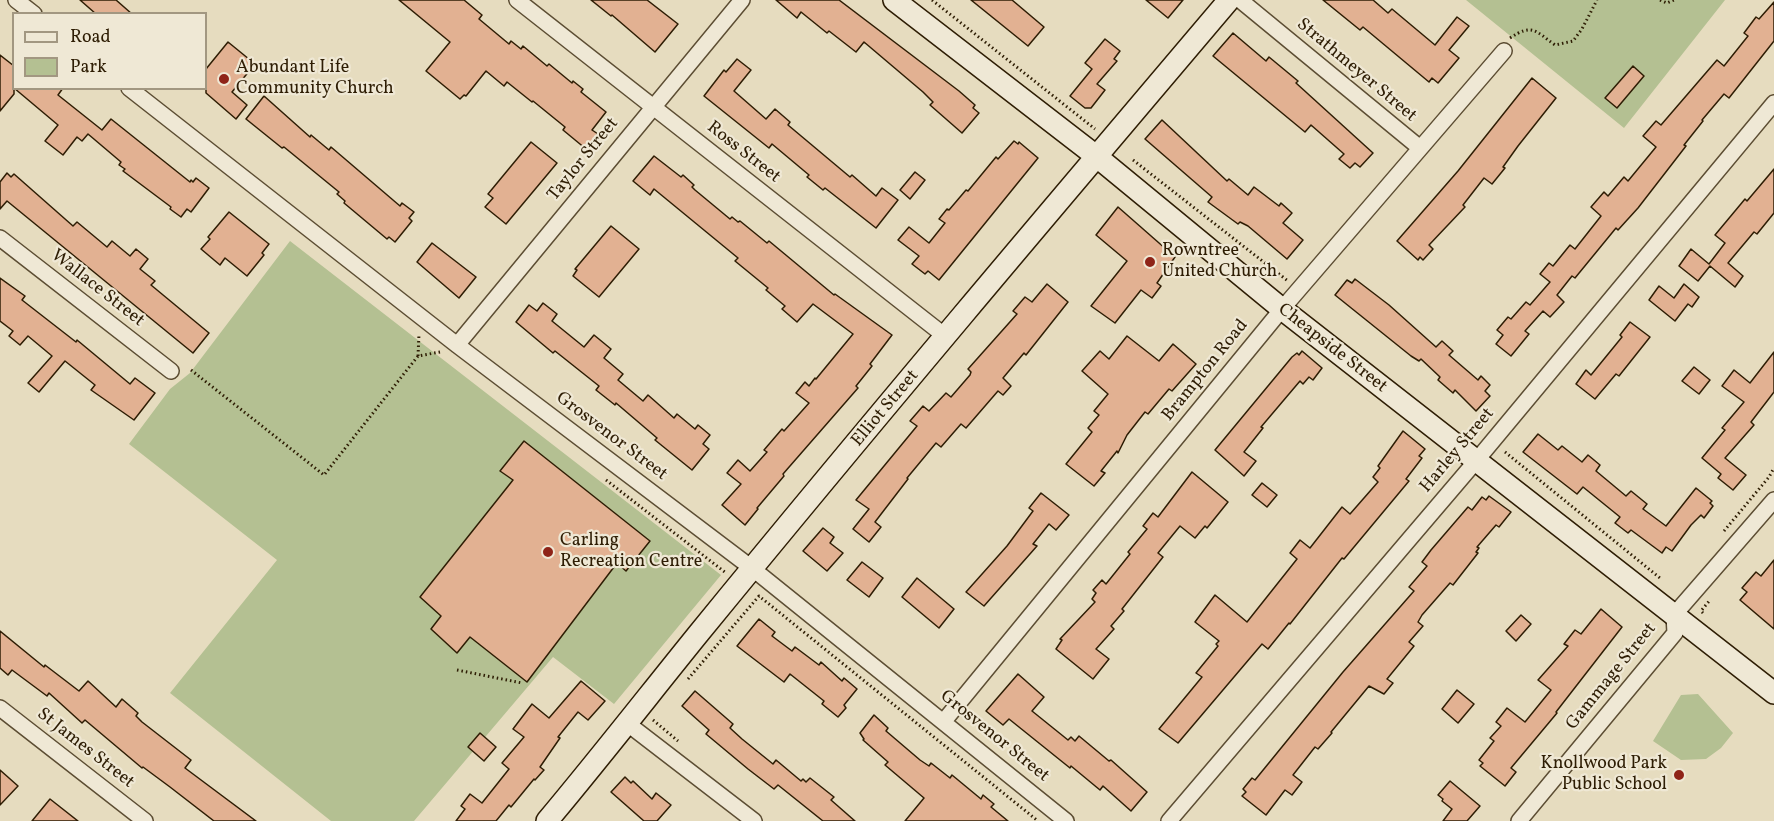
<!DOCTYPE html>
<style>
body{margin:0}
#map{position:relative;width:1774px;height:821px;overflow:hidden;background:#e6dcbf;font-family:Vollkorn,serif}
canvas{display:block}
.legend{position:absolute;left:12px;top:12px;width:195px;height:78px;box-sizing:border-box;background:#efe8d5;border:2px solid #a29781;margin:0;padding:8px 10px;list-style:none;font-size:18px;color:#2e1d04}
.legend li{display:flex;align-items:center;gap:12px;height:30px}
.legend b{width:30px;border:2px solid #a29781}
</style>
<div id="map">
<canvas width="1774" height="821"></canvas>
<ul class="legend">
<li><b style="height:8px;background:#efe8d5"></b>Road</li>
<li><b style="height:16px;background:#b4c092"></b>Park</li>
</ul>
</div>
<script>
const c = document.querySelector('canvas').getContext('2d');
c.lineJoin = 'round';
function fill(path, color) {
  c.fillStyle = color;
  c.fill(path, 'evenodd');
}
function stroke(path, color, width, dash) {
  c.strokeStyle = color;
  c.lineWidth = width;
  c.lineCap = dash ? 'butt' : 'round';
  c.setLineDash(dash || []);
  c.stroke(path);
}
function drawText(font, color, halo, rows, align = 'center') {
  c.font = font + ' Vollkorn,serif';
  c.lineWidth = 4.5;
  c.setLineDash([]);
  c.textBaseline = 'middle';
  c.strokeStyle = halo;
  c.fillStyle = color;
  for (const [text, x, y, turn = 0] of rows) {
    c.save();
    c.translate(x, y);
    c.rotate((+turn || 0) * Math.PI / 180);
    c.textAlign = isNaN(turn) ? turn : align;
    if (halo) c.strokeText(text, 0, 0);
    c.fillText(text, 0, 0);
    c.restore();
  }
}
const green = new Path2D(`
 M1466,0H1725L1624,128Z
 M290,241L721,575L614,704L553,657L414,821H331L170,693L277,560L129,444L170,389L190,373Z
 M1698,694L1733,733L1721,748L1706,759L1681,760L1653,741L1681,695Z`);
const building = new Path2D(`
 M80,0H116L132,14H96Z
 M399,0H464L482,15L479,19L509,44L511,41L521,49L523,46L547,66L549,64L572,83L573,81L583,89L581,92L606,112L592,130L598,134L586,149L563,130L565,127L533,101L532,102L507,82L504,86L486,71L466,96L464,95L460,99L426,71L450,42Z
 M591,0H647L678,24L655,52L612,15L611,16Z
 M776,0H839L959,91L975,105L973,108L979,113L962,133L930,105L933,102L923,92L864,42L856,52L829,31L827,33L801,12L797,18Z
 M971,0H1012L1044,27L1028,46Z
 M1146,0H1183L1168,18Z
 M1323,0H1373L1388,13L1392,9L1435,45L1457,17L1469,26L1449,50L1459,58L1438,83L1432,78L1429,82L1363,27L1360,30Z
 M1774,2V41L1729,98L1724,94L1702,120L1703,121L1684,145L1686,146L1638,208L1618,230L1616,228L1575,278L1572,276L1557,295L1564,302L1550,317L1543,311L1525,331L1529,334L1511,356L1496,344L1503,335L1497,330L1508,317L1511,319L1526,302L1530,305L1550,282L1540,274L1549,263L1553,266L1570,245L1575,249L1601,216L1591,207L1604,192L1608,196L1624,177L1628,181L1656,147L1643,136L1656,121L1661,125L1717,60L1724,66L1748,36L1744,33L1756,17L1759,19Z
 M1233,33L1266,61L1269,57L1298,81L1296,83L1373,153L1360,167L1355,163L1350,168L1339,159L1344,154L1311,125L1305,132L1213,56Z
 M1105,39L1120,51L1114,59L1117,61L1097,84L1105,90L1091,108H1085L1070,96L1092,69L1085,63Z
 M228,42L255,64L232,92L247,105L236,119L206,93V69Z
 M0,55L14,66V94L0,111Z
 M737,59L751,70L734,91L766,119L775,109L790,122L788,125L850,177L852,175L876,196L882,188L898,200L876,228L825,188L823,190L807,177L809,175L772,144L769,148L704,96L724,70L726,72Z
 M1633,66L1644,76L1617,108L1605,98Z
 M1532,78L1556,98L1518,146L1503,167L1505,168L1492,184L1484,178L1463,205L1465,207L1429,245L1433,249L1423,260L1420,257L1418,260L1397,241L1458,171Z
 M14,88H63L58,95L102,130L111,119L190,182L191,180L193,182L196,178L209,188L191,212L187,209L181,217L170,209L171,207L123,171L125,169L119,165L121,162L88,134L82,141L77,137L63,155L45,141L58,125Z
 M264,96L310,137L311,135L329,150L331,147L400,206L402,203L414,212L409,218L412,221L395,242L389,237L387,239L344,203L345,201L337,194L339,192L284,147L282,148L246,119Z
 M1162,120L1227,181L1229,179L1248,195L1254,187L1279,206L1281,203L1292,213L1283,223L1303,240L1287,259L1248,226L1240,222L1238,224L1208,202L1212,197L1145,139Z
 M1014,141L1018,144L1019,142L1038,158L939,280L928,271L925,274L912,264L919,256L898,240L909,227L929,243L945,223L939,219L947,209L949,210L966,190L968,191L996,157L998,159Z
 M531,142L557,163L506,224L485,207L493,198L488,194Z
 M654,156L681,177L683,175L694,185L692,187L695,190L730,219L732,217L738,222L740,221L767,243L769,241L834,295L835,294L892,335L870,364L872,366L856,386L858,388L783,474L784,476L757,508L758,509L745,525L722,505L741,484L727,473L738,460L750,471L767,452L764,450L782,429L784,431L809,403L796,393L805,382L809,386L815,378L816,379L853,334L813,304L797,322L782,309L785,306L766,290L768,288L735,261L738,258L654,189L650,195L633,181Z
 M1774,169V213L1757,234L1754,232L1728,263L1743,276L1735,287L1710,266L1698,281L1679,266L1691,249L1709,264L1725,243L1715,235L1745,199L1747,201Z
 M915,172L925,180L910,199L900,190Z
 M7,173L11,177L14,174L73,226L77,222L107,247L112,241L130,256L136,249L148,259L140,269L155,281L151,285L209,333L193,353L7,201L0,209V182Z
 M1118,207L1175,257L1157,283L1161,286L1152,298L1141,290L1115,323L1091,306L1127,261L1096,235Z
 M229,212L269,244L262,253L264,255L247,276L225,258L220,265L201,249L210,239L208,237Z
 M611,226L639,249L599,297L573,276L577,270L575,269Z
 M432,243L476,277L459,298L417,262Z
 M0,278L25,296L22,300L76,342L77,340L130,384L135,378L155,393L134,420L91,390L95,385L65,361L39,392L28,383L52,356L28,336L20,345L9,336L13,331L0,321Z
 M1355,279L1389,305L1436,347L1442,341L1453,351L1449,355L1478,380L1481,376L1490,385L1485,391L1490,396L1476,411L1455,390L1453,393L1438,380L1440,377L1421,359L1419,361L1411,356L1335,295L1347,280L1352,283Z
 M1047,284L1068,302L1026,355L1024,353L1003,378L1011,386L1003,395L998,391L966,428L961,424L941,447L936,443L907,478L908,479L875,522L881,527L869,542L853,529L869,509L856,500L917,426L910,421L923,406L929,411L946,393L951,397L970,375L971,372L968,369L1017,314L1013,311L1025,297L1032,302Z
 M1684,284L1699,297L1692,307L1688,304L1675,321L1649,300L1659,286L1674,298Z
 M543,303L557,314L552,321L584,347L594,335L611,349L604,358L623,374L618,380L643,401L648,395L674,418L677,414L695,429L698,425L710,435L703,444L709,449L692,470L655,440L657,438L616,403L615,405L596,390L599,386L555,351L553,353L516,322L529,305L537,311Z
 M1630,322L1650,337L1619,376L1616,374L1595,399L1576,384L1586,370L1591,375L1622,337L1620,335Z
 M1127,336L1159,361L1173,344L1196,364L1172,391L1169,389L1148,414L1145,412L1127,435L1118,453L1117,451L1101,471L1105,473L1094,486L1066,464L1092,432L1088,428L1099,415L1094,411L1108,394L1082,371L1100,351L1109,359Z
 M1302,351L1322,368L1313,380L1309,377L1303,384L1300,381L1261,427L1263,428L1244,452L1256,461L1244,476L1215,450L1292,357L1297,353L1299,355Z
 M1774,352V392L1751,422L1754,425L1725,458L1746,475L1733,490L1718,478L1721,474L1702,458L1725,430L1722,428L1744,402L1722,386L1734,370L1750,383Z
 M1694,367L1710,380L1699,394L1682,381Z
 M1403,431L1425,449L1419,456L1422,458L1406,479L1409,481L1344,559L1342,558L1290,624L1289,623L1268,649L1262,644L1178,743L1159,729L1202,677L1196,673L1218,646L1216,644L1219,641L1195,622L1215,595L1247,622L1297,559L1290,553L1300,540L1310,548L1342,507L1350,514L1378,482L1373,477L1380,468L1378,466Z
 M1538,434L1558,450L1562,446L1582,462L1588,455L1600,465L1596,471L1626,496L1631,491L1647,504L1643,509L1666,526L1696,488L1712,501L1710,503L1713,506L1704,518L1701,515L1691,525L1672,551L1666,547L1662,553L1631,530L1628,533L1615,523L1620,517L1583,487L1577,494L1523,452Z
 M524,441L650,541L626,571L617,563L527,682L470,637L457,653L431,629L441,616L420,597L513,480L500,471Z
 M1192,472L1228,502L1207,528L1205,526L1195,538L1180,526L1158,553L1163,557L1122,609L1124,611L1111,626L1114,629L1096,649L1109,659L1093,679L1056,649L1062,640L1060,639L1095,602L1092,599L1096,593L1093,590L1102,580L1106,584L1130,554L1128,552L1147,529L1143,526L1153,513L1158,517Z
 M1262,483L1277,495L1267,507L1252,495Z
 M1041,493L1069,515L1056,530L1049,524L1033,544L1037,546L984,606L966,592L1007,546L1033,511L1029,508Z
 M1489,496L1511,512L1499,527L1496,525L1477,547L1479,548L1476,552L1478,553L1453,585L1450,583L1422,615L1418,622L1423,626L1409,642L1414,646L1387,679L1393,683L1384,694L1369,686L1331,732L1332,733L1318,749L1315,747L1293,775L1302,782L1292,795L1285,790L1266,815L1242,796L1246,792L1243,789L1252,778L1255,780L1343,672L1414,591L1409,587L1427,566L1422,562L1431,550L1468,507L1472,510L1482,497L1486,500Z
 M823,528L834,537L830,543L843,553L827,571L803,551Z
 M1774,560V629L1740,600L1747,592L1742,588L1756,572L1761,576Z
 M862,562L883,578L869,597L847,580Z
 M917,578L954,609L939,628L902,597Z
 M1601,609L1622,627L1556,712L1557,713L1511,768L1516,772L1505,786L1480,766L1483,763L1479,760L1494,741L1490,738L1501,726L1496,722L1507,708L1525,722L1551,690L1538,680L1568,646L1564,644L1575,630L1581,634Z
 M1521,615L1531,624L1516,641L1506,631Z
 M759,619L775,632L772,636L792,651L795,647L819,665L821,662L842,681L844,678L857,689L844,705L846,708L838,717L822,704L824,701L790,674L784,682L737,646Z
 M0,631L44,667L45,665L79,691L88,681L116,707L122,699L138,713L136,716L142,722L191,760L185,768L256,821H214L170,787L143,767L142,768L85,720L82,723L49,693L47,696L12,670L8,675L0,668Z
 M1018,674L1044,697L1032,711L1068,740L1071,737L1075,741L1079,736L1109,761L1111,760L1147,792L1131,811L1103,786L1100,790L1071,766L1070,768L1009,719L1003,725L986,711Z
 M581,681L605,701L588,720L578,712L558,737L560,738L540,767L544,770L535,780L534,779L511,807L509,805L496,821H456L465,809L461,806L470,794L482,803L509,769L502,763L524,737L513,729L532,704L549,718Z
 M1457,690L1474,704L1458,723L1442,709Z
 M695,691L733,724L730,728L742,739L773,764L776,760L801,781L803,779L806,782L810,778L834,797L831,800L855,821H823L778,785L774,789L748,769L706,734L709,730L682,706Z
 M874,715L888,728L886,731L920,760L929,766L931,763L950,778L952,775L981,799L983,795L994,804L991,807L1008,821H905L924,798L885,765L888,762L863,740L864,739L860,733Z
 M480,733L496,747L484,761L468,747Z
 M0,770L18,786L0,805Z
 M625,777L631,783L633,781L652,799L656,793L671,805L657,821H644L611,792Z
 M1450,781L1480,806L1467,821H1443L1452,809L1442,801L1443,799L1438,795Z
 M50,799L78,821H32Z`);
const path = new Path2D(`
 M932,0L1095,129
 M1660,0L1667,3L1674,0
 M1510,38C1533,23 1535,31 1555,45L1573,41L1582,29L1597,0
 M1133,160L1288,281
 M418,356L419,334
 M191,370L324,475L418,356L440,352
 M1505,452L1660,578
 M606,480L726,573
 M1724,531L1769,477L1774,468
 M1703,613L1701,611L1710,600
 M457,670L522,683
 M688,679L759,596L1038,821
 M653,720L678,741`);
const street = new Path2D(`
 M16,0L34,14
 M517,0L945,336
 M1240,0L1420,148
 M129,88L457,345L753,569L1066,821
 M0,238L171,371
 M457,345L742,0
 M0,708L145,821
 M944,721L1282,309L1504,51
 M628,724L754,821
 M1169,821L1476,461L1774,103
 M1519,821L1675,633L1674,615L1774,500`);
const secondary = new Path2D(`
 M894,0L1096,156L1282,309L1774,693
 M547,821C599,759 648,696 699,633C873,420 1051,210 1229,0`);
const markers = [
 [224,79,6,"#8f2418"],
 [1150,262,6,"#8f2418"],
 [548,552,6,"#8f2418"],
 [1679,775,6,"#8f2418"]
];
const poiNames = [
 ["Abundant Life",236,69],
 ["Community Church",236,90],
 ["Rowntree",1162,252],
 ["United Church",1162,273],
 ["Carling",560,542],
 ["Recreation Centre",560,563],
 ["Knollwood Park",1667,765,"right"],
 ["Public School",1667,786,"right"]
];
const streetNames = [
 ["Strathmeyer Street",1356,71,40],
 ["Ross Street",743,153,38],
 ["Taylor Street",584,160,-51],
 ["Wallace Street",97,289,38],
 ["Cheapside Street",1332,349,38],
 ["Brampton Road",1206,371,-51],
 ["Elliot Street",886,409,-50],
 ["Grosvenor Street",611,437,37],
 ["Harley Street",1458,451,-50],
 ["Gammage Street",1612,677,-51],
 ["Grosvenor Street",994,737,39],
 ["St James Street",85,749,38]
];
fill(green, '#b4c092');
fill(building, '#e2b192');
stroke(building, '#2e1d04', 1.5);
stroke(street, '#5c4d33', 18);
stroke(secondary, '#2e1d04', 24);
stroke(path, '#2e1d04', 3, [1.5, 3]);
stroke(street, '#efe8d5', 15);
stroke(secondary, '#efe8d5', 21);
for (const [x, y, r, color] of markers) {
  const dot = new Path2D();
  dot.arc(x, y, r, 0, 2 * Math.PI);
  c.fillStyle = color;
  c.fill(dot);
  stroke(dot, '#efe8d5', 2);
}
drawText('18px', '#2e1d04', '#efe8d5', poiNames, 'left');
drawText('18px', '#2e1d04', '#efe8d5', streetNames);
</script>
